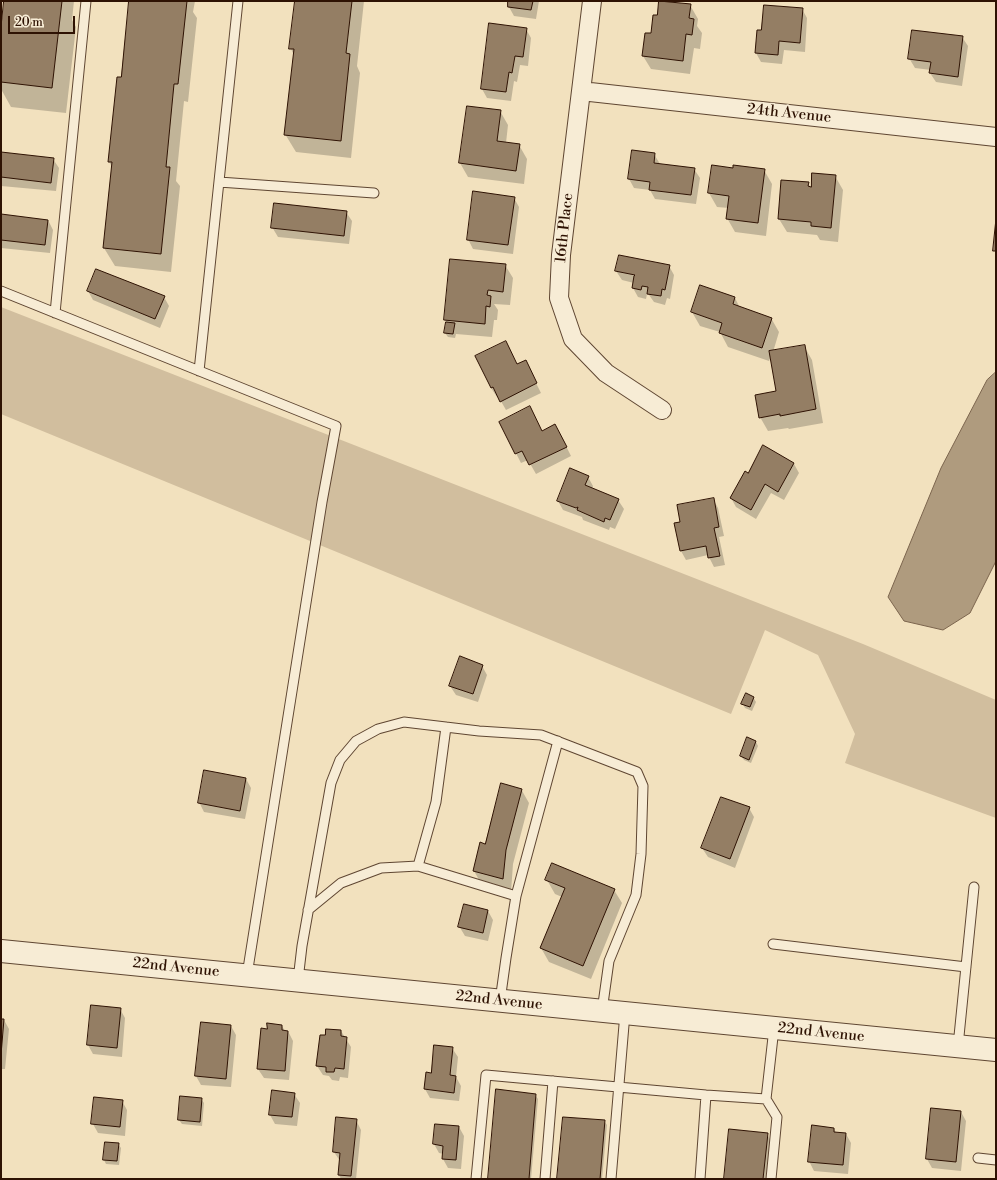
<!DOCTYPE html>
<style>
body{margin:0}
#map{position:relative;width:997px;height:1180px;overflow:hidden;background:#f2e1be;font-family:"Libre Bodoni",serif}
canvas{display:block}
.frame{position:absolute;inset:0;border:2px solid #2e1203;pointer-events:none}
.scale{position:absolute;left:8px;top:16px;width:67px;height:18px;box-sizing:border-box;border:2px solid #2e1203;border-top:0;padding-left:5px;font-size:12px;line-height:14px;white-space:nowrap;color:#2e1203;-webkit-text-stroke:3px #f7ecd5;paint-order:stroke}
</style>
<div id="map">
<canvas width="997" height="1180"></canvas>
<div class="frame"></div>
<div class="scale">20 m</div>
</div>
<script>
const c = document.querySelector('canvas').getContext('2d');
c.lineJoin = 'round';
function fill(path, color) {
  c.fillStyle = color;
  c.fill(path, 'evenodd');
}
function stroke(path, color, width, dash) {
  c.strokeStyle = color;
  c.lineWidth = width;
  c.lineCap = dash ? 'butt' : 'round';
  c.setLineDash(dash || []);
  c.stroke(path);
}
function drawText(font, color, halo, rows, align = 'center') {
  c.font = font + ' "Libre Bodoni",serif';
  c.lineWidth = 3;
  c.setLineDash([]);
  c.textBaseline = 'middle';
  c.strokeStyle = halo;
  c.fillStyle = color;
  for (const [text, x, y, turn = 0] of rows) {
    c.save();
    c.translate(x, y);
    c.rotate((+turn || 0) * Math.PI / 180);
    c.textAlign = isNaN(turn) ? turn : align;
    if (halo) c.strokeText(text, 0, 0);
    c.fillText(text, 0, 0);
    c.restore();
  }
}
const green = new Path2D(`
 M1,307L863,644L996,700V818L845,763L855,734L818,655L765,630L731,714L1,414Z`);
const water = new Path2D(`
 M996,372V561L970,613L943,630L904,621L888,597L941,468L987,380Z`);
const shadow = new Path2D(`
 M5,1H74L72,20L76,27L66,113L11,107L1,89V37Z
 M130,1H195L193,12L197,18L188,102L184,101L176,181L180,186L171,272L115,266L104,248L113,168L109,162L122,78Z
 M296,1H364L357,66L360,73L351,158L296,152L285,134L294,55L291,49Z
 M509,1H539L536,19L514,16L509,7Z
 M660,1L690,5L698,19L697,26L702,33L700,49L694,48L690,74L651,69L643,56L658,17Z
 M802,9L807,18L805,52L784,50L782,64L761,62L756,53L762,32Z
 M526,29L531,38L528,66L520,65L517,82L514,81L511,101L487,98L482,89Z
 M962,37L968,46L962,86L936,82L930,73L931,70L915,68L909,58Z
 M500,111L508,125L506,143L519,145L527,159L524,184L468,177L460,163Z
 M633,152L654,154L660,164L694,169L700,178L696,204L655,199L650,190L634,188L629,179Z
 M1,153L53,159L59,168L56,191L1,186Z
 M713,166L734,169L764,170L772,184L766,236L735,232L727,218L729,208L717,207L709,193Z
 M835,176L843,190L838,242L820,240L817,235L787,232L779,219L808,183L812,190Z
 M514,198L519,207L513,254L473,249L468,239Z
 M346,212L352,221L349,244L278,237L272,227Z
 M1,215L48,220L53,230L50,253L1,248Z
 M505,265L513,278L510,305L494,304L498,310L497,320H494L492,337L456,334L455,338L448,337L445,333L447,323L445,320Z
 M669,266L674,275L670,299L667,298L665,305L654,302L649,295L647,294L646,299L638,297L633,288L634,283L622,280L616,271Z
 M88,291L164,297L169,306L160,328L93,300Z
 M735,298L740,308L771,318L779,332L773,352L804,346L812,360L823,423L789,429L788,428L768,431L760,417L777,392L771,356L769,361L728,347L720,332L700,326L692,312Z
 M476,356L518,365L530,371L541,393L506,410L498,396L497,397L491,388Z
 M500,422L542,432L560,434L571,456L536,474L528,460L521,463Z
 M763,447L794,464L799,473L784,500L771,493L756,519L736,507L731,498L748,474Z
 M588,477L593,486L592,489L618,500L624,509L615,529L610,527L609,530L583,520L582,517L563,510L558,501Z
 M713,499L718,508L724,536L719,537L725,565L714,567L708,555L686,560L681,551L682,523Z
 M482,666L487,675L478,702L456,695L450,686Z
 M753,697L756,702L752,711L745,708L743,704Z
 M756,742L758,746L751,763L744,760L741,756Z
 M246,779L251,788L245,819L204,812L199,802Z
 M521,789L529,803L513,864L511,892L482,885L474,871L486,845Z
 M749,808L754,817L735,868L708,857L702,848Z
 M547,880L614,890L622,903L591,979L549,962L541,948L562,897L555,894Z
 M488,911L493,920L488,941L465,936L459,926Z
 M120,1009L125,1018L122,1057L93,1054L88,1045Z
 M1,1020H4L9,1029L5,1069H1Z
 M231,1026L236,1035L231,1087L201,1085L196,1076Z
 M282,1026L285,1031H288L293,1041L289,1080L264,1078L258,1069L268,1030Z
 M341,1031L351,1047L348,1078L340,1077L339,1081L332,1080L329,1076L323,1075L317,1066L321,1036H326Z
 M452,1048L458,1057L456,1077L461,1086L459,1101L430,1098L425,1089L432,1074Z
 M294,1094L300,1103L297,1126L275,1124L270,1115Z
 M535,1095L538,1099L531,1179H489Z
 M201,1099L204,1103L202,1126L182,1124L179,1120Z
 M122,1101L127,1110L125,1136L98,1133L93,1124Z
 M961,1112L966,1121L961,1171L932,1168L927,1159Z
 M337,1118L356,1120L361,1130L356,1179H341L339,1175L340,1161L334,1152Z
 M604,1121L607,1125L602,1179H558Z
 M436,1125L459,1127L464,1136L461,1169L448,1168L443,1159L444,1154L439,1153L434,1144Z
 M834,1128L836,1133L846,1134L851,1143L848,1174L814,1171L809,1161Z
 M767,1134L775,1148L772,1179H725Z
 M118,1144L121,1148L119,1165L106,1164L104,1160Z`);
const building = new Path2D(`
 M4,1H62L52,88L1,82V27Z
 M129,1H187L178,84H174L166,167H170L161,254L103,248L112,162H108L117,77H121Z
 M295,1H352L346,53L350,54L341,141L284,135L294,49H289Z
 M508,1H533L531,10L508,7Z
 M659,1L691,4L689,18L694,19L692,35L686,34L683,61L642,56L645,33H651L653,15H657Z
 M764,5L803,8L800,43L779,41L778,55L755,53L757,30H761Z
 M489,23L527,28L523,57L515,56L512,73L509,72L506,92L481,89Z
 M912,30L963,36L958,77L929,73L931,62L908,59Z
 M467,106L501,110L497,141L520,144L516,171L459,163Z
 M632,150L655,153L654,163L695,168L691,195L649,190L650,182L628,179Z
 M1,152L54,158L51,183L1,177Z
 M712,165L733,168V165L765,169L758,223L726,219L729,196L708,193Z
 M812,173L836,175L831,228L811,226V222L778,219L781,180L809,182L808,186L811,187Z
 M473,191L515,197L508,245L467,240Z
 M274,203L347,211L344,236L271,228Z
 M1,214L48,220L45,245L1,240Z
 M996,219V251H993Z
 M619,255L670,265L665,290L662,289L661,296L647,294L648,287L642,286L641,290L632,288L634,276L635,275L615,271Z
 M450,259L506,264L503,292L488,290L487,295L491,296L490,307L486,306L485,324L444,320Z
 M96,269L165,296L155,319L87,291Z
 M700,285L735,297L733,304L772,318L762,348L719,333L722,323L691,312Z
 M446,322L455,323L453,334L444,333Z
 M506,341L517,364L526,360L537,383L500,402L493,387L491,388L475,356Z
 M805,345L816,409L780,416V414L759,418L755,395L776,391L769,351Z
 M530,406L542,431L555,424L567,447L529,465L522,451L515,454L499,422Z
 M763,445L794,463L778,492L765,484L751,510L730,498L745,471L748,473Z
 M570,468L589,476L585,485L619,499L610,520L605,518L604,522L577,510L578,507L576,508L557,501Z
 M714,498L719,527L714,528L720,556L708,558L706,546L680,551L674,523L680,522L677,505Z
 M460,656L483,665L473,694L449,686Z
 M746,693L754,697L750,707L741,704Z
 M747,737L756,741L749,760L740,756Z
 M204,770L246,778L240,811L198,803Z
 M501,783L522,789L506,850L503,879L473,871L480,842L485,844Z
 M721,797L750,807L730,859L701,848Z
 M552,863L615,889L583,966L540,948L565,888L545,880Z
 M464,904L488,910L483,933L458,927Z
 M91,1005L121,1008L117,1048L87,1045Z
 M1,1019H4L1,1055Z
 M201,1022L231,1025L226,1079L195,1076Z
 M267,1023L282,1025V1030L288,1031L285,1071L257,1069L261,1028L267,1029Z
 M326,1029L341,1030V1036L347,1037L344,1069L335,1068L334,1072H326V1067L316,1066L320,1035H325Z
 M434,1045L453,1047L450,1075L456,1076L454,1093L424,1089L426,1072L431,1073Z
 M496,1089L536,1094L529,1179H488Z
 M272,1090L295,1093L292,1117L269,1115Z
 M180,1096L202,1098L200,1122L178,1120Z
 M94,1097L123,1100L120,1127L91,1124Z
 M931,1108L961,1111L956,1162L926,1159Z
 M336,1117L357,1119L351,1176L338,1175L340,1153L333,1152Z
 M563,1117L605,1120L600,1179H557Z
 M435,1124L459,1126L456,1160L442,1159L443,1146L433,1144Z
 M812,1125L834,1128V1132L846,1133L843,1165L808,1162Z
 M729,1129L768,1133L763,1179H724Z
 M105,1142L119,1143L117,1161L103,1160Z`);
const service = new Path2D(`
 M219,182L374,193
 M1,291L336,426L322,502L247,975
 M55,313L86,1
 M199,371L238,1
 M418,866L436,802L446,727
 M308,910L341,883L381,868L418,866L516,896
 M773,944L966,967
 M298,980L302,946L331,783L340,760L356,741L378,729L404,722L479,731L541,735L637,772L643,786L641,854L636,895L609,961L602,1011
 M500,1001L506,958L516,896L558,741
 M958,1046L974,887
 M766,1099L777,1117L771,1179
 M978,1158L996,1160
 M476,1179L486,1075L706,1095L766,1099L774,1028
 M545,1179L553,1081
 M611,1179L625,1013
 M700,1179L706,1095`);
const minor = new Path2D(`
 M592,1L561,255L559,298L573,339L606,373L662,410
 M581,91L996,137`);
const tertiary = new Path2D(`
 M1,951L996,1050`);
const streetNames = [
 ["24th Avenue",789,114,6],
 ["16th Place",565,228,-84],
 ["22nd Avenue",176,968,6],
 ["22nd Avenue",499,1001,6],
 ["22nd Avenue",821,1033,6]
];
fill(green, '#d1be9e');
fill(water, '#af9b7e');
stroke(water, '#7b644d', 1);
fill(shadow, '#0003');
fill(building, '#947e64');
stroke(building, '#2e1203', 1);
stroke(service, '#5f4632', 11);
stroke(minor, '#5f4632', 20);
stroke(tertiary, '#5f4632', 24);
stroke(service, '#f7ecd5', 9);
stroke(minor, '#f7ecd5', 18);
stroke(tertiary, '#f7ecd5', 22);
drawText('15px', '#2e1203', '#f7ecd5', streetNames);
</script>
